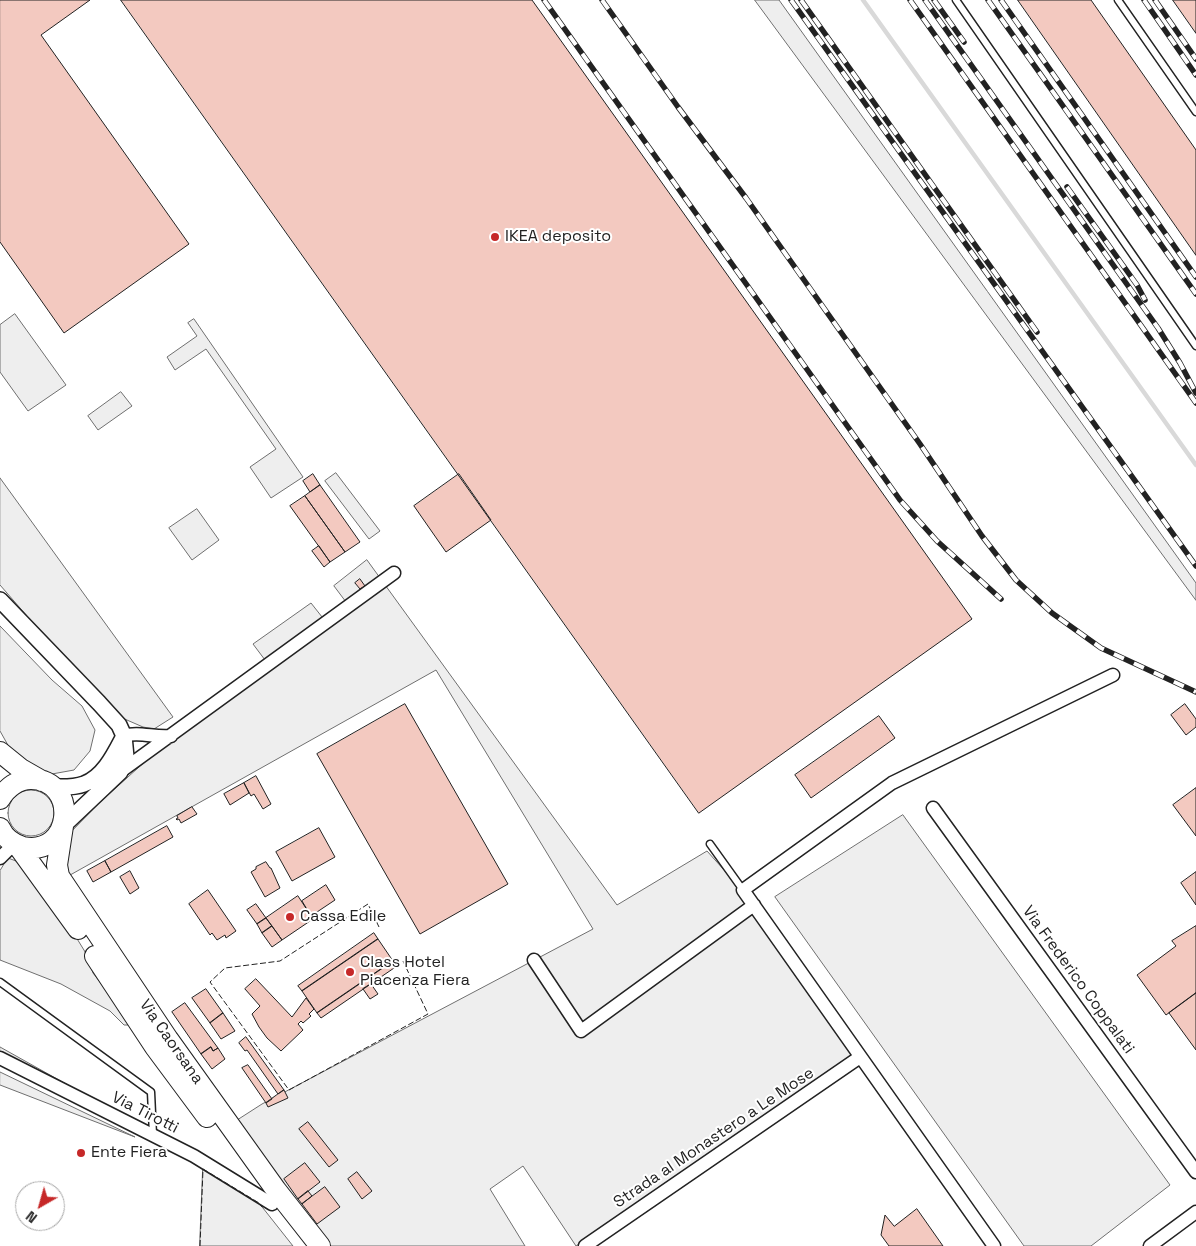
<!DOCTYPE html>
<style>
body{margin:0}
#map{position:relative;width:1196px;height:1246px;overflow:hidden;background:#fff;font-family:"Space Grotesk",sans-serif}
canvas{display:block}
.north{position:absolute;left:15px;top:1181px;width:50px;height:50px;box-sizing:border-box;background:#fff;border:1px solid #a7a7a7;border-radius:50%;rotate:218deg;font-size:14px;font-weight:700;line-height:20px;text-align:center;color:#222}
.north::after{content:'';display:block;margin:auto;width:18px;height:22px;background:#c62828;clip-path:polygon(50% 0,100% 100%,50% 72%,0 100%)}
</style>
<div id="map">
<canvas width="1196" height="1246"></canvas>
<div class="north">N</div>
</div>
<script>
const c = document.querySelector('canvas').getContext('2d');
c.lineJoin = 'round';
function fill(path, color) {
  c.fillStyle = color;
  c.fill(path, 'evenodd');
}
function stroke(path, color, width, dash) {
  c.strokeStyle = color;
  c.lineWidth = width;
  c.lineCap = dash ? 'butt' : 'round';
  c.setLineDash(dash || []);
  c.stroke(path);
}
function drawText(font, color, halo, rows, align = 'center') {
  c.font = font + ' "Space Grotesk",sans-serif';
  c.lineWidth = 4;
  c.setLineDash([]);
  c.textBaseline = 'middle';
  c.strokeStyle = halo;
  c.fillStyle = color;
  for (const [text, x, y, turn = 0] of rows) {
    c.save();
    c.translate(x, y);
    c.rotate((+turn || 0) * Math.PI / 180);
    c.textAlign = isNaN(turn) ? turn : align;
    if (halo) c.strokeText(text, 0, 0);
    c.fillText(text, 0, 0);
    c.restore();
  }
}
const green = new Path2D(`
 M755,0H779L1196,583V600Z
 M15,314L66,385L28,411L0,372V325Z
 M194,319L303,477L271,498L250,467L276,449L206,349L175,370L167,357L197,336L188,323Z
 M121,392L132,406L98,430L88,416Z
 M336,473L380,531L369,539L325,481Z
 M0,478L173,717L154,729L143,727L120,717L47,639L0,585Z
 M197,509L219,540L192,560L169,528Z
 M367,560L617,905L707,851L742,890L858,1053L576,1246L523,1166L490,1189L525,1246H324L234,1122L262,1104L593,929L436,670L63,879L70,833L99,803L188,723L268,664L253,644L311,603L326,622L349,606L334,586Z
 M0,626L52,680L82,706L95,730L90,751L74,770L52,774L33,766L9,747L0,731Z
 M8 813a23 23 0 1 1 46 0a23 23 0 1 1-46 0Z
 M903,815L1170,1185L1091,1246H1024L775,897Z
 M8,858L24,864L68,924L87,955L93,973L133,1025H124L110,1011L61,984L0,960V871Z
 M0,1047L91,1098L0,1053Z
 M0,1072L135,1137L0,1085Z
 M203,1169L259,1203L293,1246H200Z`);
const stream = new Path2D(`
 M863,0L1196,465`);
const building = new Path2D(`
 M0,0H90L41,35L189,244L64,333L0,242Z
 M121,0H532L972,619L699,813Z
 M1018,0H1091L1196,150V255Z
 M1173,0H1196V33Z
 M313,474L320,485L310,492L303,481Z
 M459,474L491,520L446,552L414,506Z
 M320,485L360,542L345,552L305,496Z
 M305,496L345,552L330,562L290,506Z
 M319,546L330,562L324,567L312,551Z
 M360,579L365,586L360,589L355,583Z
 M405,704L508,884L420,934L317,754Z
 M1185,704L1196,719V727L1186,735L1171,715Z
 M879,716L895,738L811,798L795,775Z
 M256,776L271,804L263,809L254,794L251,796L244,783Z
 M244,783L249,793L230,805L224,794Z
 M1196,788V836L1173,805Z
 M192,807L197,814L181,823L179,819L177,820L176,819L178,818L177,816Z
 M167,826L173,837L111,872L105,861Z
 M319,828L335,857L292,881L276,852Z
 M105,861L111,872L93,882L87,871Z
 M266,862L270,868H271L280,888L265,897L251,872L256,869V867Z
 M130,871L139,888L130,894L120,877Z
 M1196,872V905L1181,883Z
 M326,885L335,900L311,916L302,901Z
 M208,890L236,931L226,938L225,935L217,940L212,933L210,935L189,904Z
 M298,896L313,919L282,940L266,918Z
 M256,904L266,918L257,924L247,910Z
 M266,918L272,926L262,933L257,924Z
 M272,926L282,940L272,947L262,933Z
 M1196,926V993L1166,1015L1137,975L1176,946L1172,941Z
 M374,933L378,939L302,991L298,986Z
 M378,939L393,961L317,1013L302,991Z
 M393,961L397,966L321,1018L317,1013Z
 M256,979L292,1017L306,998L314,1009L309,1014L311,1016L303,1023L301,1021L298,1024L303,1030L281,1051L267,1038L259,1027L252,1014L260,1006L245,989Z
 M371,984L378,994L370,999L363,989Z
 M206,989L223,1013L210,1023L192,998Z
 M1196,993V1050L1169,1013Z
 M185,1003L218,1048L213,1051L211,1047L201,1054L172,1012Z
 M223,1013L235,1031L221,1039L210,1023Z
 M246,1037L284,1090L278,1094L247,1050L245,1051L239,1043Z
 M211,1047L213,1051L218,1048L225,1059L212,1069L201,1054Z
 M248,1065L272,1099L266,1103L242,1068Z
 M284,1090L288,1098L268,1107L266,1103Z
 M308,1122L338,1160L329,1167L299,1129Z
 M305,1163L320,1182L298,1199L284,1179Z
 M357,1172L372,1191L362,1199L348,1179Z
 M325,1187L340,1207L317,1224L302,1204Z
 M308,1191L312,1196L302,1204L298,1199Z
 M917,1209L943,1246H889L881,1235L885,1215L894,1226Z`);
const service = new Path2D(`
 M956,0L1196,346
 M1118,0L1196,112
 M710,844L743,890
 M0,982L151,1092L153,1135`);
const minor = new Path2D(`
 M124,736C138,731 155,738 171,736
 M120,772L394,573
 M933,808L1196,1172
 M0,858L8,850L18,846
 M534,960L581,1031L754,905
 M0,1058L194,1156L272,1204
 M585,1246L860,1057
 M994,1246L743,890L892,783L1113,675
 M1150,1246L1196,1212`);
const tertiary = new Path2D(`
 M0,600L99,703L119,725L124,736L126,757L120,772L63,826
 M52,787C63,787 74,788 84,784C104,777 115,753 124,736`);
const primary = new Path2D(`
 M0,752L21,769L42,781
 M0,799C6,788 18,779 31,779C80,780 73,857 23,847C13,844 4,837 0,828
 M63,826L57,865L59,876L168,1039L276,1190L320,1246
 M18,846L78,929
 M95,956L155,1047L207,1117`);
const rail = new Path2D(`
 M544,0L900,500L937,541L1001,599
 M602,0L678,107L746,198L920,444L982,536L1016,580L1052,613L1101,648L1196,692
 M791,0L1196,566
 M801,0L1037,332
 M910,0L1196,403
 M925,0L1158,328L1180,363L1196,393
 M934,0L964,42
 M988,0L1196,294
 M1001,0L1196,277
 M1144,0L1196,75
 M1155,0L1196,59
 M1067,187L1137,285L1145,300`);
const fence = new Path2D(`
 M379,927L368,904L280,961L225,968L210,982L289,1090L428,1014L403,961
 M200,1246L203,1169L259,1203L262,1207`);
const markers = [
 [495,237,5,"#c62828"],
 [290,917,5,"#c62828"],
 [350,972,5,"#c62828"],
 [81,1153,5,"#c62828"]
];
const poiNames = [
 ["IKEA deposito",505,237],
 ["Cassa Edile",300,917],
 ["Class Hotel",360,963],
 ["Piacenza Fiera",360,981],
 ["Ente Fiera",91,1153]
];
const streetNames = [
 ["Via Frederico Coppalati",1078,980,54],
 ["Via Caorsana",171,1042,55],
 ["Via Tirotti",145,1113,27],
 ["Strada al Monastero a Le Mose",714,1138,-34]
];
fill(green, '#eee');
stroke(green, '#6f6f6f', 1);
stroke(stream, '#d9d9d9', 4.5);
fill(building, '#f3c9c0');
stroke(building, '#222', 1);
stroke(service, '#222', 9);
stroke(minor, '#222', 15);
stroke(tertiary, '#222', 18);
stroke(primary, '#222', 22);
stroke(service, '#fff', 6);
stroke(minor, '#fff', 12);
stroke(tertiary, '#fff', 15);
stroke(primary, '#fff', 20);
stroke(rail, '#222', 5.5);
stroke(rail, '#fff', 4, [11]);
stroke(fence, '#222', 1, [6, 2.5]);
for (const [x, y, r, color] of markers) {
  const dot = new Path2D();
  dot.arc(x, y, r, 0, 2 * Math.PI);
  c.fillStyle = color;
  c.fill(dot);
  stroke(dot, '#fff', 2);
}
drawText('16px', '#222', '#fff', poiNames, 'left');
drawText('16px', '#222', '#fff', streetNames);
</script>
